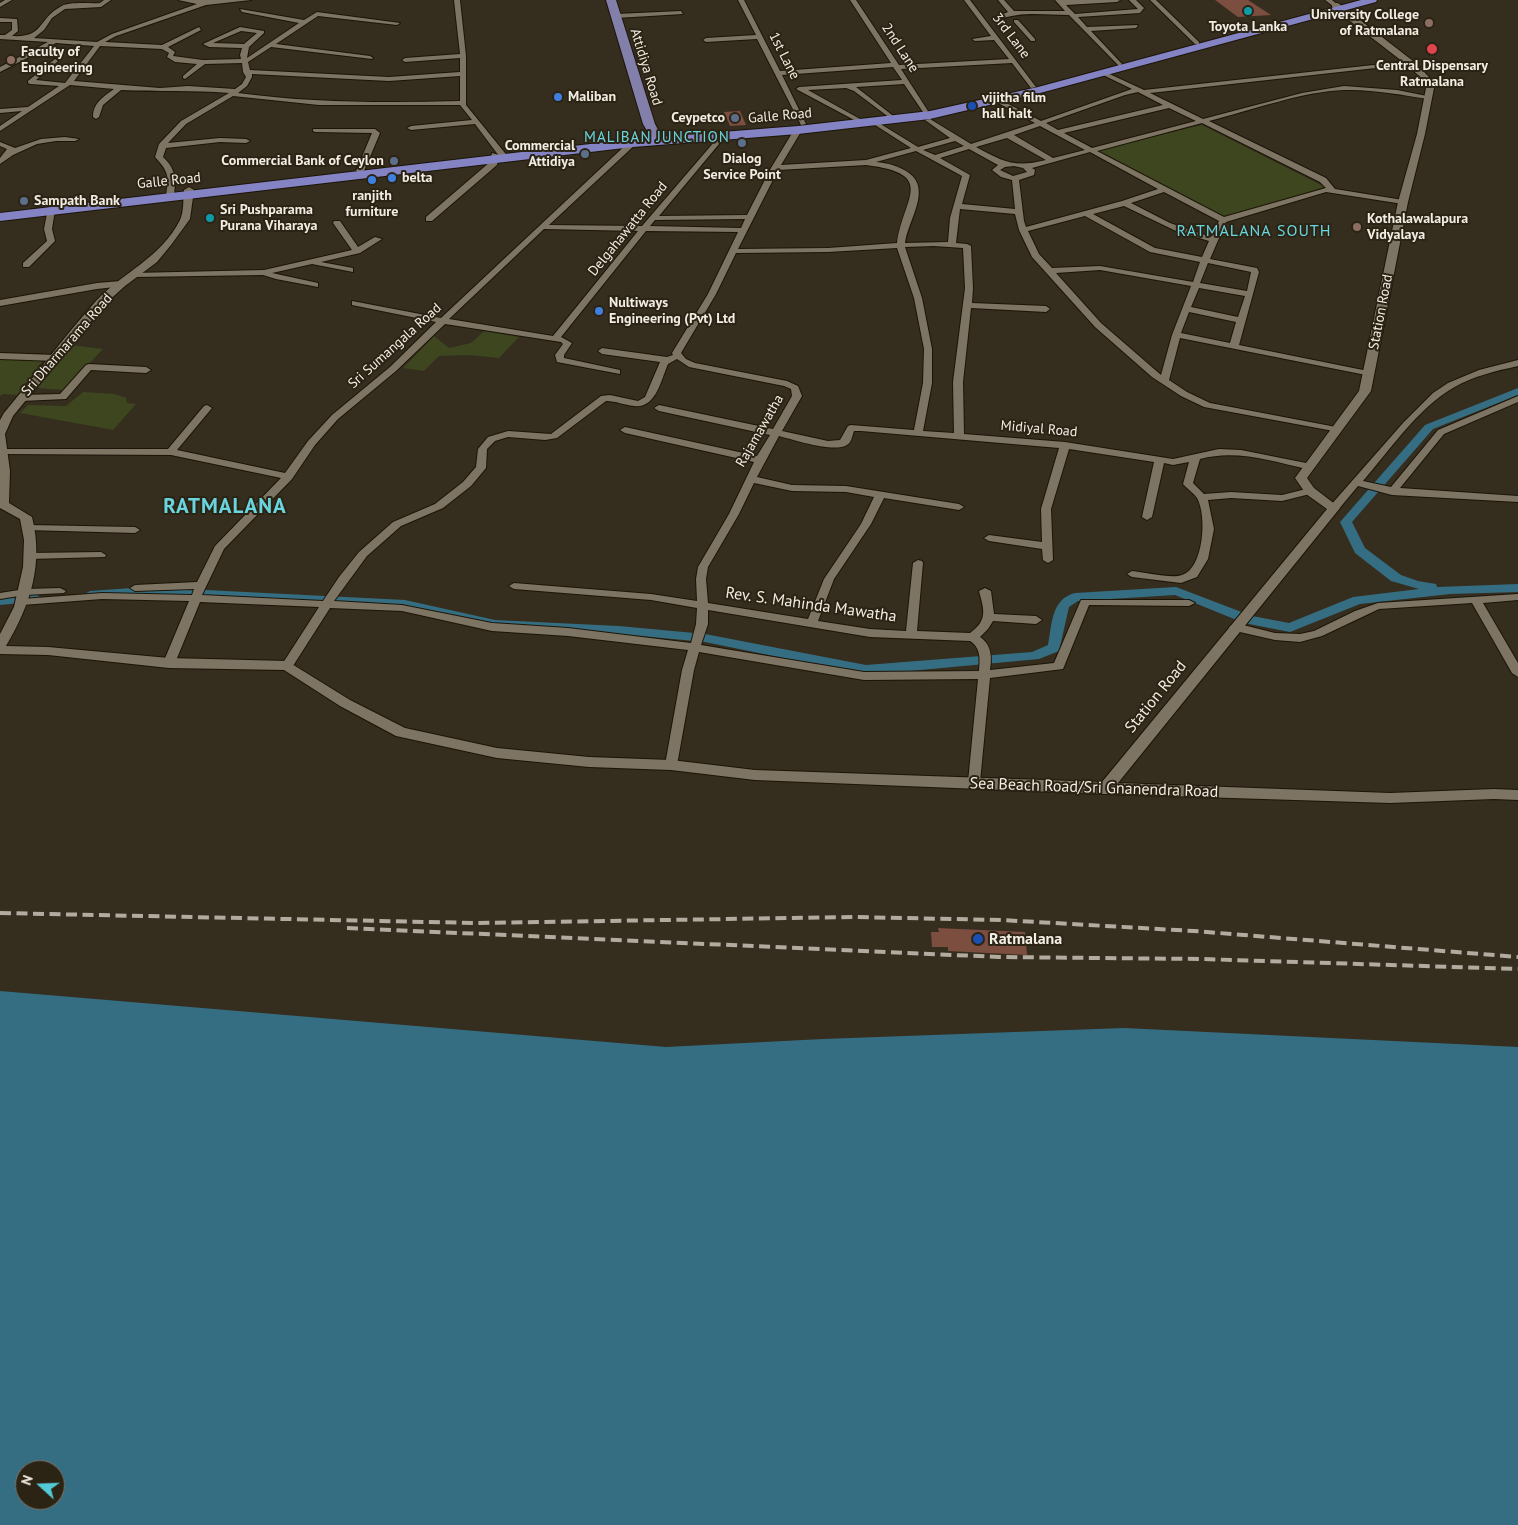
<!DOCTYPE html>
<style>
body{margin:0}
#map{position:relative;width:1518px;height:1525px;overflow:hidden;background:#352d1e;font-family:"PT Sans",sans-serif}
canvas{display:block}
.north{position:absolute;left:15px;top:1460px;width:50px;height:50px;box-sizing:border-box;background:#2b2314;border:1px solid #7b7467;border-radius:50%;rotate:290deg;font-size:14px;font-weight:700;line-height:20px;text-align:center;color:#f2ede3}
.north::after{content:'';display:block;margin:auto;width:18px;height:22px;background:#52cbd7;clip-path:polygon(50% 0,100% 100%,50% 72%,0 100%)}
</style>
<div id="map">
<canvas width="1518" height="1525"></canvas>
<div class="north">N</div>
</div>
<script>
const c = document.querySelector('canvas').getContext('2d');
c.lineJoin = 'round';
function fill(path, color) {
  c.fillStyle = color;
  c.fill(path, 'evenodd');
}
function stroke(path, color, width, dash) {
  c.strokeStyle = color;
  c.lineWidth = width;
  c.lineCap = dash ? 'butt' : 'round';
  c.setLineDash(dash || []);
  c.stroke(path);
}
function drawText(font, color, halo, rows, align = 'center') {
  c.font = font + ' "PT Sans",sans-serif';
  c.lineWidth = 4;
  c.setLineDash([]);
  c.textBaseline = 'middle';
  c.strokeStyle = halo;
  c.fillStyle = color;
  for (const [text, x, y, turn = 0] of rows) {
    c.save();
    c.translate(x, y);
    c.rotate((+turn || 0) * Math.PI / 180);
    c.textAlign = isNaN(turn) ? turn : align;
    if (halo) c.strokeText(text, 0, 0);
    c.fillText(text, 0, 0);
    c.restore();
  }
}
const green = new Path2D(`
 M1202,125L1325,187L1223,218L1095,150Z
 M484,331L519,337L499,358L469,355L439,356L424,371L403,368L434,336L449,348L471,343Z
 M71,345L103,349L64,390L38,388Z
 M0,359H44L17,395L3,394L0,396Z
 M83,392L115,394L126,398L127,403L136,404L113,430L20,413L28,405L66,406Z`);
const water = new Path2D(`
 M0,991L666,1047L823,1039L1124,1028L1518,1047V1525H0ZM25,1470H55V1500H25Z`);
const canal = new Path2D(`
 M1518,388V395L1433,429L1352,522L1365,548L1401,575L1418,581L1436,584L1437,587L1518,584V592L1450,594L1360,604L1290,632L1244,623L1175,595L1078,601L1069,607L1059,651L1039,659L866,675L705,642L619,634L495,628L405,608L146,595L90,599L83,595L90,591L146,587L405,600L495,620L619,626L705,634L866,665L1032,652L1048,645C1052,625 1051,599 1075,593L1176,587L1252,616L1289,623L1353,597L1419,589L1391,581L1355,553L1340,522L1425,425Z
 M35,594L42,598L40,601L0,605V597Z`);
const building = new Path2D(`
 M1215,0H1248L1271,15L1238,17Z
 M740,111L746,125L730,126L724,112Z
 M938,928L1025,932L1027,955L948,951V947H932L931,932H939Z`);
const minor = new Path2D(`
 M5,0H12L0,7V3Z
 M104,0H111L101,7L65,9L52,18L44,30L34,38L97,42L112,34L197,4L178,0H251L206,5L116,36L105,42L162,45L199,27L201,30L168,47L175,52L173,56L203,60L241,59L240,55L242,48L209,47L203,44L240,27L264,31V33L249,47L247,58L299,23L242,12L240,9L304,20L317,12L400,23L397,25L318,16L276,44L370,56L373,58L372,59L271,47L248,62L250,70L389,77L460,72V58L405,62L402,60L405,58L460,54L454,0H460L466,56V105L509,158L502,160L475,124L411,130L407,128L411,126L472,120L460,105H319L233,96L186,124L168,143L220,138L246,139L250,141L246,143L220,142L166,148L163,157C176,169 176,179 174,196L170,198L166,196C169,176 169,172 155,157L159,144L181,121L229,93C193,90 158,92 121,90L103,105L99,117L96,119L93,117C93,103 103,97 114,89L70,85L0,131V126L22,111L0,113V109L28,107L59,86L30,84L28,83V81L55,59L58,61L57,62L36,80L65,83L94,46L56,43L0,72V67L48,42L0,39V35H5L12,30V22H0V18L17,19L18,31L12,36C44,38 38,19 60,7C69,1 89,4 100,3ZM241,31L257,33L244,44L213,43ZM100,46L162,49L169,53L167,57L175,62L197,64L183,76V78L185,79L205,64L242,63L243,72L246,77L242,84L235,89L188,86L160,88L74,81ZM252,74L389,81L460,76V101C386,103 312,103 238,93L247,86L252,77Z
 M738,0H744L780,71L891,63L850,0H856L899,65L1009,59L994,40L975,41L972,39L991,36L964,0H970L1036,87L1031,88L1012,63L901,69L928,111L925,113L923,112L904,84L856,87L892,115L893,116L890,118L854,91L846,88L808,90L860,119L861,120L858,122L796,89L799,87L902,80L893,67L782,75L806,124L801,125L757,39L706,42L703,40L706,38L756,35Z
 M998,0H1004L1014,11H1065L1055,0H1120L1117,2L1066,5L1075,14L1138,9L1129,0H1136L1144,8L1140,13L1078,17L1087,27L1138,25L1136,28L1091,31L1121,63L1122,64L1119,66L1069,15C1044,15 1021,11 998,20L996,17L1008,12Z
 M1150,0H1156L1199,42V44H1195Z
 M1325,0H1332L1338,5L1333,6Z
 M681,11L683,14L616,18L613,16L616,14Z
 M1014,20H1018L1035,39V41H1031L1014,22Z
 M1410,61L1413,63L1412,64L1150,93L1203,119L1302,93L1344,86L1397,90L1432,97L1429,99C1402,95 1372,89 1344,90C1304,91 1249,111 1209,121L1326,178L1335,189L1403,200L1407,202L1403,204L1326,192L1226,222L1210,259L1257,268L1259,272L1239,345L1368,371L1371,372V376L1180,338L1169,380L1187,392L1210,403L1336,427L1339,428V432L1204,407L1181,396L1152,377L1095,327L1032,257L1019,230L1015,214L960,209L956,243L967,244L971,246L973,288L972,303L1046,306L1050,309L1046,312L971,308L963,382L964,434L1065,442L1173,459L1219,449L1241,450L1311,464L1312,466L1307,469C1271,461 1236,449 1200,459L1193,483L1204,494L1231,492L1282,495L1310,488L1315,491L1314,493L1282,501L1231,498L1208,500L1214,529L1208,559L1197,577L1181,583L1132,577L1127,574L1132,571C1144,572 1172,579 1182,575C1204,568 1207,515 1197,498C1194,493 1187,489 1183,484L1189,462L1173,465L1164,463L1152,517L1147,520L1142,517L1154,462L1069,449L1051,509L1053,560L1048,563L1043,560L1042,549L989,541L984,538L989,535L1042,542L1041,509L1059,448L861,431H854C852,436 852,442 847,445C834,453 794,440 779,436L757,477L792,485L846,486L959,504L964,507L959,510L884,498L871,524L834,579L818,621L870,629L906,631L913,563L918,560L922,561L923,563L917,631L970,633C988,620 984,610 979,591L985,588L991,591L994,614L1036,616L1042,620L1036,624L993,621L988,629L980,637C992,645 992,658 990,670L1054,663L1081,600H1189L1195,603L1189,606L1089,605L1063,669L990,678L980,782L978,785H970L968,782L978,679L864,680L699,652L694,670L677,765L671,769L665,765L682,670L688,650L568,636L492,631L402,611L330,608L291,669L287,670L281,666L319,607L200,602L175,663L169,667L163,663L189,601L102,599L22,605L16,602L22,599L102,593L192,595L194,589L135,591L130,588L135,585L197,582L215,546L281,478L171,455L3,454L0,453V449H168L204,406L207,405L212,408L177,450L285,473L308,441L332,415L390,367L436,322L352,305V301L441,318L630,141L637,143L549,225L642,226L721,134L725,136L724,138L659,216L747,215L771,168L794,130L798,128L802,130L781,165L866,160L911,148L872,123L871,122L874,120L918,147L950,138L925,120L930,119L971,144L1035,123L989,98V96H993L1041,121L1132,89L1101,74L1100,73L1103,71L1144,90ZM1138,92L1163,105L1058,130L1046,123L1125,95ZM1169,108L1196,121L1092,148L1064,133ZM1202,123L1320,182L1326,188L1224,217L1097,151ZM1040,126L1085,150L1053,158L1014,135ZM1007,138L1046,160C1014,168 1004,162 976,147ZM955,141L964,146L935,155L923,150ZM969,149L998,165L992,170L1001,177L1012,180L1015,209L962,204L970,175L940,158ZM916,151L962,176L950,218L948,242L905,243C908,220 932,190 909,173C899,166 888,163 876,162ZM1090,152L1158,189L1122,201L1026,227L1024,221L1019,180L1034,175L1035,170L1032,168ZM866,165C938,174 903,198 897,243L828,248L738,249L778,170ZM1014,166L1023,168L1027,172L1013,176L1000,170L1005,167ZM1164,192L1219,221L1211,237L1170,223L1131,203ZM1124,206L1176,231L1209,241L1202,257L1155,248L1093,214ZM1085,216L1150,252L1200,262L1193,282L1100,266L1052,268L1039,254L1028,231ZM745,219L741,228L650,226L655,220ZM544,229L638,231L553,336L449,319ZM646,231L738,232L708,294L672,353L673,355L667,357L602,348L598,351L602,354L660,362L645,397L638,401L610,395L601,396L551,434L508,431L488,437L478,449L476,467L463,482L435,504L393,522L359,552L339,577L323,601L202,595L224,549L292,479L315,445L338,419L396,371L445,324L561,342L563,344L555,355L557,362L620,374V370L564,358V355L572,343L561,337ZM934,246L963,248L965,288L953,382L954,433L923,431L932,383V349L922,298L905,247ZM897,248L914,298L924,349L923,383L914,430L851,425L848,426L840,440L828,441L782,431L802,396L798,386L787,381L695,363L686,359L681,353L716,294L736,253L828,252ZM1208,263L1251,272L1247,291L1200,283ZM1100,270L1191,286L1172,335L1161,375L1101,323L1056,273ZM1199,288L1245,296L1238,317L1191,307ZM1189,312L1236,322L1230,343L1181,333ZM677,359L689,367L784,386L791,389L792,396L773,429L659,405L654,408L659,411L770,435L757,456L625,427L620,430L625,433L754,462L729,514L698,567L696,579L697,601L651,594L514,583L509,586L514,589L651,600L697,608L696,624L691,643L568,628L492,623L402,605L334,601L367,556L401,526L443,508L471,486L486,468L487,449L495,441L508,437L545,440L557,438L606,401C616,401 624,405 634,406C656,409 661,380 668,364ZM754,483L792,491L846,492L874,497L861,524L824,579L808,619L708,603L706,579L708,567L739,514ZM708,610L870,637L970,641C981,648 980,659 979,671L864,672L701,645L708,624Z
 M313,129H375L380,133L364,171L360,173L356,171L372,133L315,132L313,131Z
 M65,137L79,139L75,141H56L37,144L13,155L0,164V158L7,149L0,146V142L15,148L41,139Z
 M492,153L499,155L497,165L432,221H426V217L490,162Z
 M48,208L55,210L52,229L55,241L29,267H23V263L47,241L44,229Z
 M334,221H340L358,247L375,237L382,239L360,253L321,262L353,268V272L312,264L272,273L318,283V287L276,279L263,275L134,277L130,275L134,273L264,270L352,250L333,223Z
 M121,281L124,282V286L97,289L0,306V300L97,283Z
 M0,353L56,355L60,358L56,361L0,359Z
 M1518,360V366C1496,371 1473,376 1453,388C1418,408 1389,451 1363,481L1391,487L1438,430L1518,396V402L1444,434L1400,488L1518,496V502L1392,495L1358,486L1338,510H1330L1329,508L1330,506L1403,423L1433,393L1448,383L1479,370Z
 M89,364L146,367L151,370L146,373L91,370L66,399L21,401L16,398L21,395L60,394L86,365Z
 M30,525L135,527L140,530L135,533L26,530L25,528Z
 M101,552L106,555L105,557L29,559L24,556L29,553Z
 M60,588L66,591L64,593L25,595L0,599V593L25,589Z
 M1518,594V600L1483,603L1518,663V677L1512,673L1472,603L1379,609L1322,636L1300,642L1275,640L1231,630L1229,627L1235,623L1275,633L1300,634L1314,631L1355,611L1378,603Z`);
const tertiary = new Path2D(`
 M1332,3H1338L1413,61L1435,83L1425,134L1408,202L1371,391L1307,478L1314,488L1340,508L1118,783L1390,793L1494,789L1518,790V800L1494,799L1390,803L1105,794L755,780L671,770L589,767L497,758L396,736L340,706L284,670L169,668L48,655L0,654V634L14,607L23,567L24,540L20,519L0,508V420L4,413C35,376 64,337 96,301C123,272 161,258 180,220C184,212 183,199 184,190L189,187L194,190L190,219L171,245L157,262L125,286L105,304L13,416L5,434L10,471L9,503L32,517C44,564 30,606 6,646L48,647L169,658L287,661L350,700L405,728L497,748L589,757L671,760L755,770L1102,782L1327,509L1306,494L1295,478L1359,391L1398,202L1417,134L1427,83L1407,65L1332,7Z`);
const primary = new Path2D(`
 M606,0H616L655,124L664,141L662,143H654L643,124Z`);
const trunk = new Path2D(`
 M1361,0H1377L1376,2L1044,92L930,119L798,134L633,147L0,221V213L633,139L798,126L930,111L1038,87Z`);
const rail = new Path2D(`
 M0,913L477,923L854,917L1001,920L1194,931L1518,957
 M347,928L999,957L1201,959L1518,969`);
const markers = [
 [1248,11,5,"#0f9aa8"],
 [1429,23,5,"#8d6e63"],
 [1432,49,6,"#e0444e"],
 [11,60,5,"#8d6e63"],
 [558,97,5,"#3f7fe0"],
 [972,106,5,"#1a4fb4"],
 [735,118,5,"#5c6f8a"],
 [742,143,5,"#5c6f8a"],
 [585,154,5,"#5c6f8a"],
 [394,161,5,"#5c6f8a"],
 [392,178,5,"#3f7fe0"],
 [372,180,5,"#3f7fe0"],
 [24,201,5,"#5c6f8a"],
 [210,218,5,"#0f9aa8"],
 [1357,227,5,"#8d6e63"],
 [599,311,5,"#3f7fe0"],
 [978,939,6,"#1a4fb4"]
];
const farPoinames = [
 ["University College",1419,15,"right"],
 ["of Ratmalana",1419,31,"right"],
 ["Toyota Lanka",1248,27,"center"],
 ["Faculty of",21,52],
 ["Engineering",21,68],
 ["Central Dispensary",1432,66,"center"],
 ["Ratmalana",1432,82,"center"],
 ["Maliban",568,97],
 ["vijitha film",982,98],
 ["hall halt",982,114],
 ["Ceypetco",725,118,"right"],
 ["Commercial",575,146,"right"],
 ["Attidiya",575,162,"right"],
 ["Dialog",742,159,"center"],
 ["Service Point",742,175,"center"],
 ["Commercial Bank of Ceylon",384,161,"right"],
 ["belta",402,178],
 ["ranjith",372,196,"center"],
 ["furniture",372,212,"center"],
 ["Sampath Bank",34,201],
 ["Sri Pushparama",220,210],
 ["Purana Viharaya",220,226],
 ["Kothalawalapura",1367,219],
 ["Vidyalaya",1367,235],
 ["Nultiways",609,303],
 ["Engineering (Pvt) Ltd",609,319]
];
const farStreetnames = [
 ["3rd Lane",1011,36,53],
 ["2nd Lane",900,48,57],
 ["1st Lane",784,56,63],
 ["Attidiya Road",646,67,73],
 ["Galle Road",780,116,-5],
 ["Galle Road",169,181,-6],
 ["Delgahawatta Road",628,229,-51],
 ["Station Road",1381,312,-79],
 ["Sri Dharmarama Road",67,345,-49],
 ["Sri Sumangala Road",395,346,-42],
 ["Midiyal Road",1039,429,5],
 ["Rajamawatha",760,431,-60]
];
const farNeighbourhoodnames = [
 ["MALIBAN JUNCTION",657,138]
];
const farQuarternames = [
 ["RATMALANA SOUTH",1254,231]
];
const streetNames = [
 ["Rev. S. Mahinda Mawatha",811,605,8],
 ["Station Road",1156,697,-51],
 ["Sea Beach Road/Sri Gnanendra Road",1094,788,2]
];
const poiNames = [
 ["Ratmalana",989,939]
];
const districtNames = [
 ["RATMALANA",225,507]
];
fill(green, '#3d461f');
fill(water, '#356e82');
fill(canal, '#356e82');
fill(building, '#7c4e40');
stroke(minor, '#1c1507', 2);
stroke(tertiary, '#1c1507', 2);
stroke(primary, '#1c1507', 2);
stroke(trunk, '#1c1507', 2);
fill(minor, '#7d7463');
fill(tertiary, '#7d7463');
fill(primary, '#827fab');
fill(trunk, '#8483c3');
stroke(rail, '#b2aca0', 4, [11, 5.5]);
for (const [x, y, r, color] of markers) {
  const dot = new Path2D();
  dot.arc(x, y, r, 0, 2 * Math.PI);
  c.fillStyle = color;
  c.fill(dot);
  stroke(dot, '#2b2314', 2);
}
drawText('bold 14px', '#f2ede3', '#2b2314', farPoinames, 'left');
drawText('14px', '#f2ede3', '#2b2314', farStreetnames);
c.letterSpacing = '1px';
drawText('15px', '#69d5df', '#2b2314', farNeighbourhoodnames);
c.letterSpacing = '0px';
c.letterSpacing = '1px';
drawText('16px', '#69d5df', '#2b2314', farQuarternames);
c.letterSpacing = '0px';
drawText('16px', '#f2ede3', '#2b2314', streetNames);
drawText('bold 16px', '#f2ede3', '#2b2314', poiNames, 'left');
c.letterSpacing = '1px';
drawText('bold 21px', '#69d5df', '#2b2314', districtNames);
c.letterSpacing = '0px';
</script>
